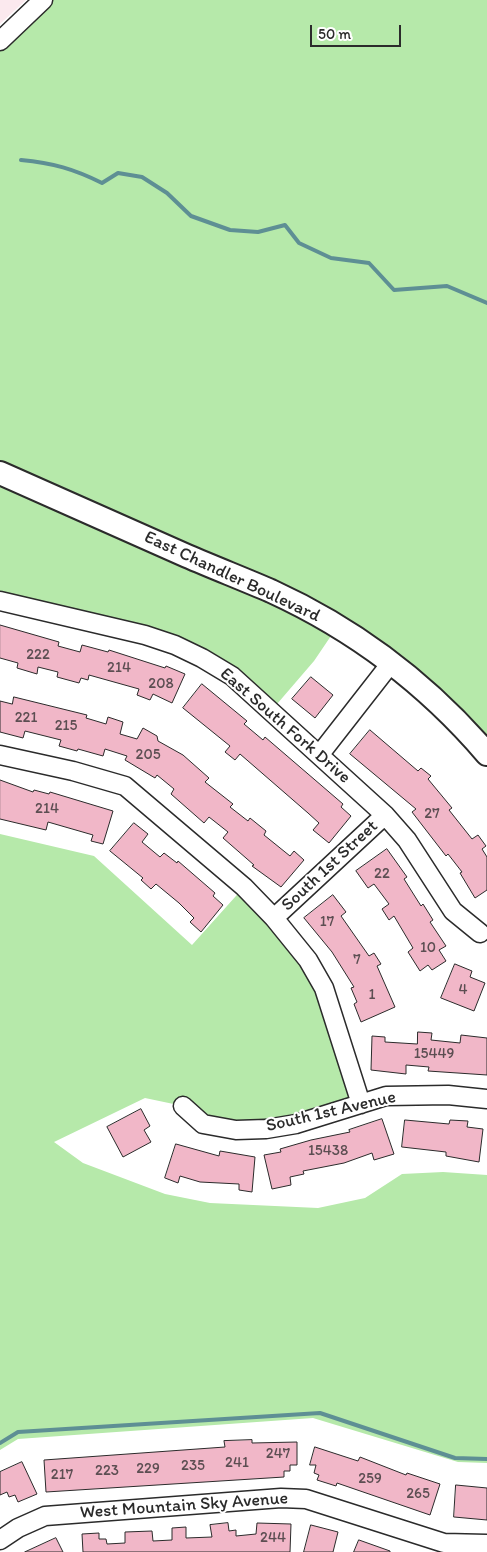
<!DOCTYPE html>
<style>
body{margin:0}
#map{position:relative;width:487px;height:1552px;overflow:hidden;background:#fff;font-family:Itim,sans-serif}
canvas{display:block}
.scale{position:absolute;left:310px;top:25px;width:91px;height:22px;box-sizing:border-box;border:2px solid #2b2b2b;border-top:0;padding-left:6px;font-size:15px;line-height:18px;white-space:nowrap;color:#2b2b2b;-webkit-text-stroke:4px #fff;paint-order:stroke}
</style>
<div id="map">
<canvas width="487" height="1552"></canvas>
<div class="scale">50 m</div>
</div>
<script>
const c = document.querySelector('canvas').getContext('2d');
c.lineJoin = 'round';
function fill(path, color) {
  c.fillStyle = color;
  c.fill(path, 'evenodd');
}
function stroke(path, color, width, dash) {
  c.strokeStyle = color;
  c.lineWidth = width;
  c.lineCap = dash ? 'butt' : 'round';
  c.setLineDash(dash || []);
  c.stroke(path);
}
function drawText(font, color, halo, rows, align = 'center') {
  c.font = font + ' Itim,sans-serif';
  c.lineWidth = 4;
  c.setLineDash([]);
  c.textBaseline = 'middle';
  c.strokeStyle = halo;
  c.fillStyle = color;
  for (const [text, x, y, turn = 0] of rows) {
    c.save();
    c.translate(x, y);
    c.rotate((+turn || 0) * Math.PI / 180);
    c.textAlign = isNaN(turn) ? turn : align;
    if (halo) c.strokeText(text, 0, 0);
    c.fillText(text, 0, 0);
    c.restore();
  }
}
const built = new Path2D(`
 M0,0H26L0,24Z`);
const green = new Path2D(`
 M43,0H487V754L337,627L314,661L271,711L202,658L0,601V41Z
 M0,834L94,856L192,945L244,887L308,960L361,1104L236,1130L183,1106L145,1098L54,1142L83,1163L165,1194L210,1203L318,1208L365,1198L402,1174L443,1172L487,1175V1463L458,1462L313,1418L18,1439L0,1450Z`);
const stream = new Path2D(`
 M21,160C53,163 74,169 102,183L118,173L142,177L167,193L191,216L230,230L258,232L285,225L299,243L331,258L369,263L394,290L447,286L487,303
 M0,1443L18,1432L320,1413L455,1458L487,1459`);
const building = new Path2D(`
 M0,625L59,642L58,646L80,652L82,645L108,652L109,650L165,668L166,666L185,674L172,703L153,694L150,700L137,695L139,689L89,675L88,680L81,678L79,683L57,677L58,672L38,667L37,674L17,668L18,663L0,658Z
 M311,677L333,695L315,718L292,699Z
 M202,684L247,721L244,724L263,740L265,737L343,804L341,807L351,816L329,843L313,830L319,823L308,813L240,754L235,760L225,752L230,746L183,708Z
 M14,697L87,715L86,718L106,724L108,717L123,722L120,734L137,739L143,728L157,736L158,741L183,755L209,778L205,782L233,804L230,807L248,821L250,818L266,831L264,835L290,856L294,851L304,860L281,887L252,866L254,865L223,838L228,832L209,817L204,823L171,794L174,789L157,775L155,778L125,760L127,756L105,749L103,756L78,749L77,751L59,746L61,740L25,731L23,738L0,732V701L12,704Z
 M370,730L418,771L421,768L431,776L428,779L452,808L449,810L472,839L478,835L486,846L482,849L487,857V890L475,898L460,873L462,872L448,854L446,856L412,812L416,809L350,754Z
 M0,780L33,792L34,790L49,794L50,792L113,811L103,844L91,841L93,835L48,822L46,830L0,819Z
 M134,823L148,834L142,842L160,857L164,853L177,863L178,861L215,893L213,896L223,905L201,932L190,922L194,918L179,903L156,884L151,889L141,880L143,878L110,851Z
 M387,849L407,877L404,879L421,906L423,904L433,920L430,922L446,946L439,950L446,961L432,970L428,965L420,971L408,952L413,948L394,916L389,920L382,909L389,904L374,884L368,888L356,871Z
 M333,895L346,912L341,916L369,956L374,953L381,964L377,966L395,1007L361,1022L354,1004L357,1002L351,988L354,987L332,952L304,918Z
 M455,964L472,971L470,977L485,983L474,1011L441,998Z
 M418,1032L432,1033L431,1040L460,1043L461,1035L487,1038V1075L428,1071L429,1067L406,1065V1074L371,1070L372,1036L385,1037V1042L417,1044Z
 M141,1109L150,1126L144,1130L151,1142L123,1157L107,1127Z
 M382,1119L394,1154L374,1160L372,1153L344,1163L303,1171L304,1174L290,1177L291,1185L272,1189L264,1155L281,1152L280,1149L311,1140L350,1132L349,1130Z
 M405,1120L449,1124L450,1120L468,1121L467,1127L483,1129L479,1162L446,1156V1152L402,1147Z
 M176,1144L219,1156L220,1151L255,1157L252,1192L239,1190V1184L200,1182L180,1176L178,1183L165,1178Z
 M252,1440V1443L297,1442V1465H290V1471H284V1477L46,1492L44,1460L225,1447L224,1441Z
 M315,1447L358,1461L360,1457L406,1475L407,1473L440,1484L430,1515L337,1483L336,1486L317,1480L319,1475L314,1473L316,1465H310Z
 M22,1462L37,1494L18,1502L15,1495L9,1497L7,1492L0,1495V1472Z
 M456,1485L487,1488V1520L454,1517Z
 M228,1523L229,1531L236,1530V1536L256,1534L257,1523L291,1524L290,1552H83L82,1534L99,1533V1539H106L107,1544L125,1543V1532L152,1531L153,1541L172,1540V1528L186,1527V1538L212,1537L210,1525Z
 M311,1525L338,1532L333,1552H304Z
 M56,1538L63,1552H25Z
 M359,1540L390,1551V1552H354Z`);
const minor = new Path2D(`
 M0,41L43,0
 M0,601L145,635L175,645L202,658L232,676L385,815L407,840L453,911L480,933
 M320,754L391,663
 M0,755L73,771L125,786L244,887L274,918L308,960L324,988L361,1104
 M274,918L385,815
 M183,1106L203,1124L236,1130L266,1129L296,1124L386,1096L448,1095L487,1099
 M0,1540L18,1528L45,1516L281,1498L306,1499L444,1543L487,1544`);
const major = new Path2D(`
 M0,473C62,501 125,528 187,556C215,568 243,579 271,591C354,629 428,685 487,754`);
const numberNames = [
 ["222",38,655],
 ["214",119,668],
 ["208",161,684],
 ["221",26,718],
 ["215",66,726],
 ["205",148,755],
 ["214",47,809],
 ["27",432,814],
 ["22",382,874],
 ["17",327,922],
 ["10",428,948],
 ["7",357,960],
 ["4",463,990],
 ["1",372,995],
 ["15449",434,1054],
 ["15438",328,1151],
 ["247",278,1454],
 ["241",237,1463],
 ["235",193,1466],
 ["229",148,1469],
 ["223",107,1471],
 ["217",62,1475],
 ["259",370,1479],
 ["265",418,1494],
 ["244",273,1538]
];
const streetNames = [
 ["East Chandler Boulevard",232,577,25],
 ["East South Fork Drive",285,726,41],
 ["South 1st Street",330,866,-43],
 ["South 1st Avenue",331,1112,-13],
 ["West Mountain Sky Avenue",184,1506,-4]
];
fill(built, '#fbe9ee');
fill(green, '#b6e9aa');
stroke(stream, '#5e8f94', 4);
fill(building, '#f1b7c8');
stroke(building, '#2b2b2b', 1);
stroke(minor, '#2b2b2b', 21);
stroke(major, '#2b2b2b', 26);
stroke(minor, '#fff', 18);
stroke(major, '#fff', 22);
drawText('15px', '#5c4e52', null, numberNames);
drawText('18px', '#2b2b2b', '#fff', streetNames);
</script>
